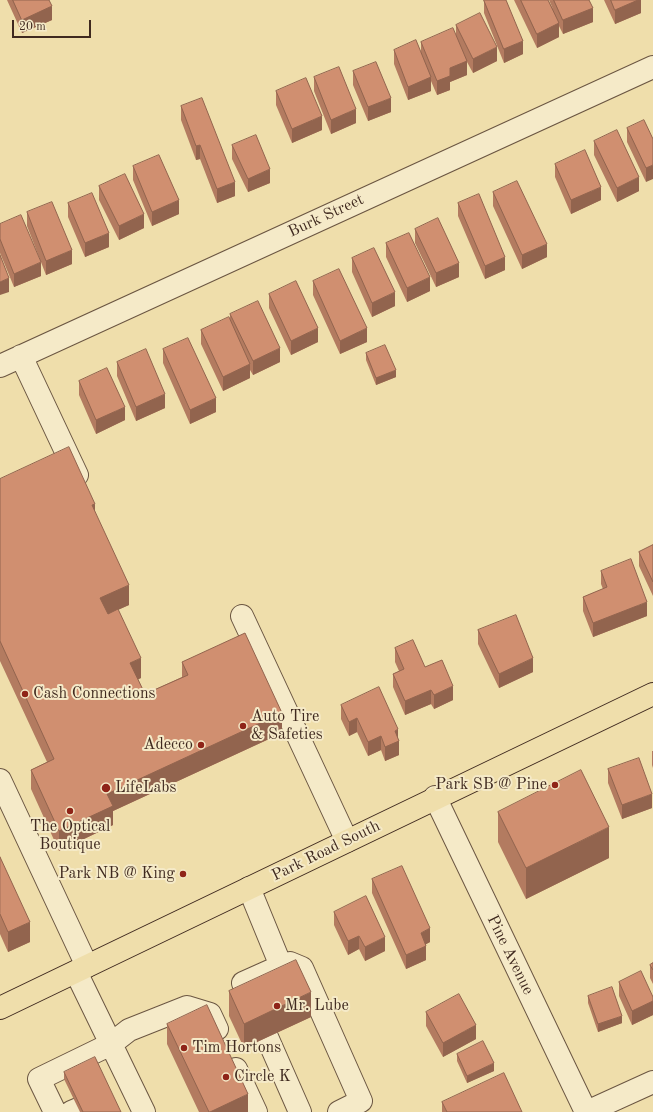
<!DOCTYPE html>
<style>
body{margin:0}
#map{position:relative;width:653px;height:1112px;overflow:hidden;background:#efdeab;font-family:"Old Standard TT",serif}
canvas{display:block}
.scale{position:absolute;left:12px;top:20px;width:79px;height:18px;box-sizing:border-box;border:2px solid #3f291f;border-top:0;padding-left:5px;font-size:12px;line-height:14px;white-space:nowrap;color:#3f291f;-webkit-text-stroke:3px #f5eac8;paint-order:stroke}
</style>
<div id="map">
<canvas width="653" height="1112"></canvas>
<div class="scale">20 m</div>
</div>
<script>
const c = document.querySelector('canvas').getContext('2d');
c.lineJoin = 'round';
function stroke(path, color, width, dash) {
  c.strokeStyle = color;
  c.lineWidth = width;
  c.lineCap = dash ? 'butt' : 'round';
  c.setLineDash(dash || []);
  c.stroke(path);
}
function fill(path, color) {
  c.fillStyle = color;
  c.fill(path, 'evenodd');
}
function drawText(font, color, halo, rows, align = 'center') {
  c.font = font + ' "Old Standard TT",serif';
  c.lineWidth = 4;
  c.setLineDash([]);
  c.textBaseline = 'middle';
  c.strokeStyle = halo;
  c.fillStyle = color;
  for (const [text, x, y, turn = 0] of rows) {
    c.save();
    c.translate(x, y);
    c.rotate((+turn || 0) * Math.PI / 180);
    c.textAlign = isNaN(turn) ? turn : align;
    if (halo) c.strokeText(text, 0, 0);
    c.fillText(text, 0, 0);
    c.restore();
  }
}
const minor = new Path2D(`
 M21,356L77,475
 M0,366L653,67
 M242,616L347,841
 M0,780L87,966
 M435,797L586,1112
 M249,888L281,966
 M76,972L144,1112
 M252,1005L243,983L281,966L290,963L302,968L361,1101L339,1112
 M267,1037L300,1112
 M236,1069L256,1112
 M55,1112L39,1079L111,1044L129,1030L187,1007L210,1014L217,1029
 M71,1112L78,1109
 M587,1112L653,1082`);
const major = new Path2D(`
 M0,1008C218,903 435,797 653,694`);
const wall = new Path2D(`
 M7,0H49L52,20L22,33Z
 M484,0L523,54L504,63L484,13Z
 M514,0H548L553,9L549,0H589L593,22L563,34L559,26V37L537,48Z
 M604,0H641V13L615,24Z
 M456,25L497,61L473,73L467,62V75L450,82V90L437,95L431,81V91L408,100L394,64V50L421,52V42L456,36Z
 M353,71L391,112L368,121L353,85Z
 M314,77L356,123L331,134L314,91Z
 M276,91L322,130L292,143L276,105Z
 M181,106L235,196L217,203L200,159L196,160L181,120Z
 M627,128L653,139L646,182L627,142Z
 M594,141L639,191L617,202L594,155Z
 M232,145L270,183L248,192L232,159Z
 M555,164L601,200L571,214L555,177Z
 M133,166L179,214L152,226L133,180Z
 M99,186L144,228L119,240L99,200Z
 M493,192L547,257L522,269L493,206Z
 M68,203L109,247L85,257L68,217Z
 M458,203L505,270L485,279L458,216Z
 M27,212L72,264L46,275L27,226Z
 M0,224L41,276L14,287L0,253Z
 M415,229L459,277L436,287L415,243Z
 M386,243L430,291L407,302L386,257Z
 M352,258L395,306L372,317L352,272Z
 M313,281L367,342L340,354L313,295Z
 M269,294L318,342L291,355L269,308Z
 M230,314L280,362L253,375L250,370V378L223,391L201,344V330L230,321Z
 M163,349L216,412L190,424L163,363Z
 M366,353L396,377L376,385L366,360Z
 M117,362L165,408L136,421L117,376Z
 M79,381L125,420L96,434L79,395Z
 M0,479L95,513L129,605L108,614L141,678L138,679L145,694L182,677V662L282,733L113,811V825L59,851L31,789V770L47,762L0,661Z
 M653,545V596L639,566V552Z
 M601,571L647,616L593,637L583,611V597L603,589L601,584Z
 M478,630L533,672L499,688L478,644Z
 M395,648L425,667L453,700L434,709L431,704L405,715L393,687V674L399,671L395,662Z
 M341,705L398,738L399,755L385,761L381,750L368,756L357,732L349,736L341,719Z
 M652,751H653V768L652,765Z
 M608,769L652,808L622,819L608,783Z
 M498,812L609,858L526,899L498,842Z
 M0,857L30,942L8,952L0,934Z
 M372,879L430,942L426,944V960L406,969L372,893Z
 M334,912L385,951L365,961L359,949L348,955L334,925Z
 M653,963V984L650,978V965Z
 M619,982L653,997V1015L632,1025L619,996Z
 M229,991L311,1017L244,1048L229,1016Z
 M588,996L622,1023L598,1032L588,1003Z
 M426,1012L476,1039L443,1057L426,1026Z
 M167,1024L248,1112H199L167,1044Z
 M457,1054L494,1071L467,1083L457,1061Z
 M64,1072L121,1112H80L64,1079Z
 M442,1102L522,1112H442Z`);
const shadedWall = new Path2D(`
 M638,0H641V13L615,24V10Z
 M52,6V20L22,33V20Z
 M593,8V22L563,34V20Z
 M559,23V37L537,48V34Z
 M523,41V54L504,63V49Z
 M497,47V61L473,73V59Z
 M467,61V75L450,82V90L437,95V81L450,68Z
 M431,77V91L408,100V87Z
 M391,98V112L368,121V107Z
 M356,109V123L331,134V120Z
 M322,116V130L292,143V129Z
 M200,145V159L196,160V146Z
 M653,165V179L646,182V168Z
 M270,169V183L248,192V179Z
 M639,177V191L617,202V188Z
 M235,182V196L217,203V189Z
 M601,187V200L571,214V200Z
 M179,200V214L152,226V212Z
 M144,214V228L119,240V226Z
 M109,233V247L85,257V243Z
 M547,244V257L522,269V255Z
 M72,250V264L46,275V261Z
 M505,257V270L485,279V266Z
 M41,262V276L14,287V274Z
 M459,263V277L436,287V273Z
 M430,277V291L407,302V288Z
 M9,278V292L0,295V282Z
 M395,292V306L372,317V303Z
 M318,328V342L291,355V341Z
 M367,328V342L340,354V341Z
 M280,348V362L253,375V361Z
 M250,364V378L223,391V377Z
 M396,370V377L376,385V378Z
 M165,394V408L136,421V407Z
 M216,398V412L190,424V410Z
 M125,407V420L96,434V420Z
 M95,504V524L92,505Z
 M129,585V605L100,618V598Z
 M647,602V616L593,637V623Z
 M141,658V678L130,683V663Z
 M533,658V672L499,688V674Z
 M453,686V700L434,709V695Z
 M431,690V704L405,715V701Z
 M282,713V733L113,811V825L59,851V831L107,794Z
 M357,718V732L349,736V722Z
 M398,729V741H399V755L385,761V747L395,731Z
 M381,736V750L368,756V742Z
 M652,794V808L622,819V805Z
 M609,827V858L526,899V868Z
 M30,922V942L8,952V932Z
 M430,928V942L421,947V933Z
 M359,936V949L348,955V941Z
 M385,937V951L365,961V947Z
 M426,946V960L406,969V955Z
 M311,992V1017L244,1048V1024Z
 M653,1001V1015L632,1025V1011Z
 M622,1016V1023L598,1032V1024Z
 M476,1025V1039L443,1057V1043Z
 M494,1063V1071L467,1083V1076Z
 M248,1094V1112H210Z`);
const building = new Path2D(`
 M13,0H49L52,6L22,20Z
 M484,0H506L523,41L504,49Z
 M521,0H548L559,23L537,34Z
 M554,0H589L593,8L563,20Z
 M611,0H638L615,10Z
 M480,13L497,47L473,59L456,25Z
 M453,28L467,61L450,68V76L437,81L421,42Z
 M416,40L431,77L408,87L394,50Z
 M376,62L391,98L368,107L353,71Z
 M339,67L356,109L331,120L314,77Z
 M306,78L322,116L292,129L276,91Z
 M202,98L235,182L217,189L200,145L196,146L181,106Z
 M644,120L653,139V165L646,168L627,128Z
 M617,130L639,177L617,188L594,141Z
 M256,135L270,169L248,179L232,145Z
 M585,150L601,187L571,200L555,164Z
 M159,155L179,200L152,212L133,166Z
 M125,174L144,214L119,226L99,186Z
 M517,181L547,244L522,255L493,192Z
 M92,193L109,233L85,243L68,203Z
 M479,194L505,257L485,266L458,203Z
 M52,202L72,250L46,261L27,212Z
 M21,215L41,262L14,274L0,239V224Z
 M438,218L459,263L436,273L415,229Z
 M409,233L430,277L407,288L386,243Z
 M374,248L395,292L372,303L352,258Z
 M0,255L9,278L0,282Z
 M339,269L367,328L340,341L313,281Z
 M296,281L318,328L291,341L269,294Z
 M258,301L280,348L253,361L230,314Z
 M229,317L250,364L223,377L201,330Z
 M188,338L216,398L190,410L163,349Z
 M385,345L396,370L376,378L366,353Z
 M146,349L165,394L136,407L117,362Z
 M107,368L125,407L96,420L79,381Z
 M69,447L95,504L92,505L129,585L100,598L108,614L118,609L141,658L130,663L145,694L188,675L182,662L245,633L282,713L107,794L113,806L59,831L31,770L54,759L0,641V479Z
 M653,545V582L639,552Z
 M631,559L647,602L593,623L583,597L607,587L601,571Z
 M516,615L533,658L499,674L478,630Z
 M413,640L425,667L442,660L453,686L434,695L431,690L405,701L393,674L404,669L395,648Z
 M379,687L398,729L395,731L399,741L385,747L381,736L368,742L357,718L349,722L341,705Z
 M639,758L652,794L622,805L608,769Z
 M581,770L609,827L526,868L498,812Z
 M0,857L30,922L8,932L0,914Z
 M402,866L430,928L421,933L426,946L406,955L372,879Z
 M366,896L385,937L365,947L359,936L348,941L334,912Z
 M296,960L311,992L244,1024L229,991Z
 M653,963V970L650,965Z
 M641,971L653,997V1001L632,1011L619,982Z
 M612,987L622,1016L598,1024L588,996Z
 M459,994L476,1025L443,1043L426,1012Z
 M207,1005L248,1094L210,1112H209L167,1024Z
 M483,1041L494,1063L467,1076L457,1054Z
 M95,1057L121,1112H83L64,1072Z
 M504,1073L522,1112H447L442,1102Z`);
const markers = [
 [25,694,4,"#8f2418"],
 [243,726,4,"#8f2418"],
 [201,745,4,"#8f2418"],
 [555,785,4,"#8f2418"],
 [106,788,5,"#8f2418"],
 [70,811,4,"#8f2418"],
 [183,874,4,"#8f2418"],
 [277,1006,4,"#8f2418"],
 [184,1048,4,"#8f2418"],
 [226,1077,4,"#8f2418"]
];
const streetNames = [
 ["Burk Street",326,216,-25],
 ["Park Road South",326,851,-26],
 ["Pine Avenue",510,955,64]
];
const poiNames = [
 ["Cash Connections",33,694],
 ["Auto Tire",251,717],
 ["& Safeties",251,735],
 ["Adecco",193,745,"right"],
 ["Park SB @ Pine",547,785,"right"],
 ["LifeLabs",115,788],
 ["The Optical",70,827,"center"],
 ["Boutique",70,845,"center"],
 ["Park NB @ King",175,874,"right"],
 ["Mr. Lube",285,1006],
 ["Tim Hortons",192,1048],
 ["Circle K",234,1077]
];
stroke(minor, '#6b5642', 24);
stroke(major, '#3f291f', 24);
stroke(minor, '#f5eac8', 22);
stroke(major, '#efdeab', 22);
fill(wall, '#b37b60');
fill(shadedWall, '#92644e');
fill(building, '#d08f70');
stroke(building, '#92644e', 1);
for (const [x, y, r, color] of markers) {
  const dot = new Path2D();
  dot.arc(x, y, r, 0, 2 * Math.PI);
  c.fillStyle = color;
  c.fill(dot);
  stroke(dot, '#f5eac8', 1.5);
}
drawText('16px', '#3f291f', '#f5eac8', streetNames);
drawText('16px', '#3f291f', '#f5eac8', poiNames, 'left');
</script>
